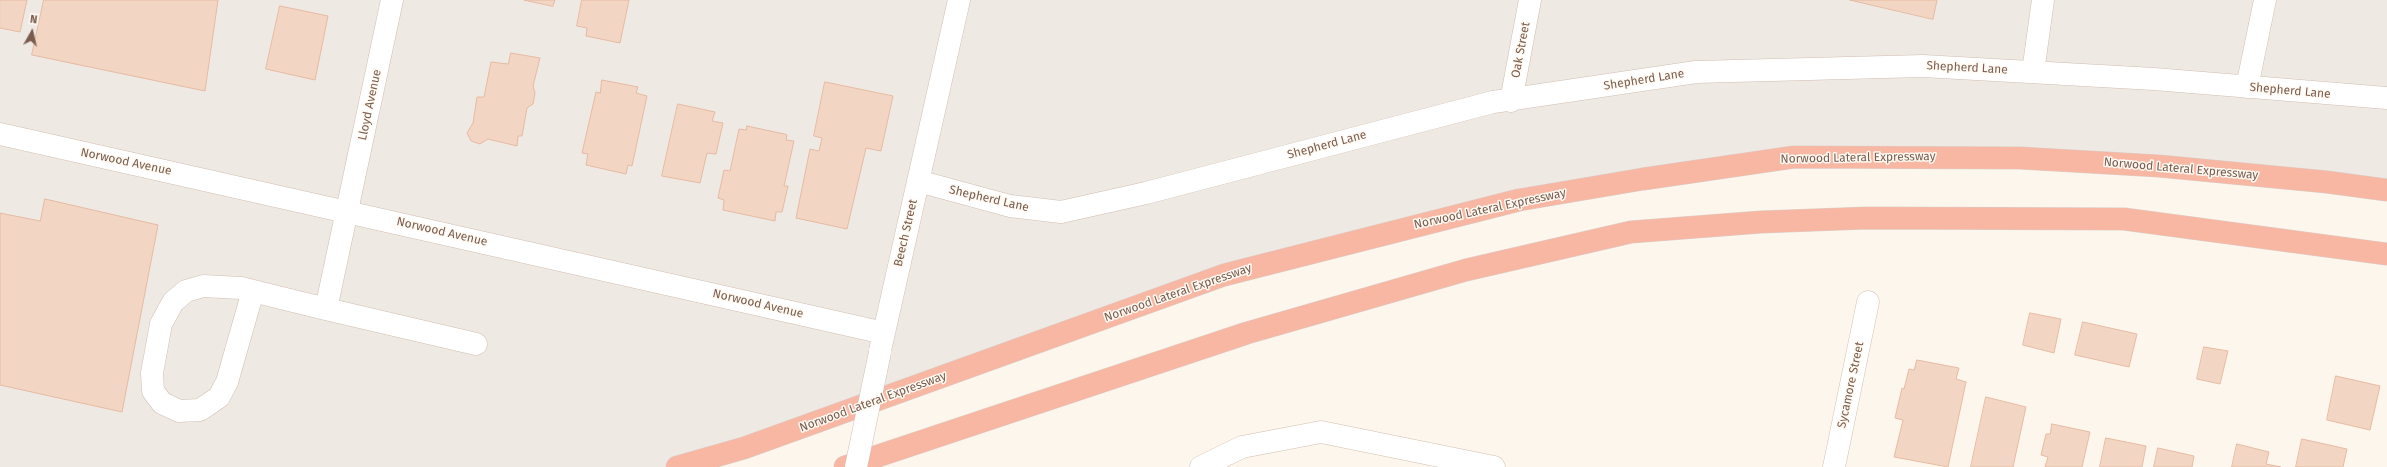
<!DOCTYPE html>
<style>
body{margin:0}
#map{position:relative;width:2387px;height:467px;overflow:hidden;background:#fdf6ec;font-family:"Fira Sans",sans-serif}
canvas{display:block}
.north{position:absolute;left:12px;top:12px;width:40px;height:40px;-webkit-text-stroke:3px #fffaf3;paint-order:stroke;rotate:8deg;font-size:11px;font-weight:700;line-height:16px;text-align:center;color:#7a5c4d}
.north::after{content:'';display:block;margin:auto;width:14px;height:18px;background:#7a5c4d;clip-path:polygon(50% 0,100% 100%,50% 72%,0 100%)}
</style>
<div id="map">
<canvas width="2387" height="467"></canvas>
<div class="north">N</div>
</div>
<script>
const c = document.querySelector('canvas').getContext('2d');
c.lineJoin = 'round';
function fill(path, color) {
  c.fillStyle = color;
  c.fill(path, 'evenodd');
}
function stroke(path, color, width, dash) {
  c.strokeStyle = color;
  c.lineWidth = width;
  c.lineCap = dash ? 'butt' : 'round';
  c.setLineDash(dash || []);
  c.stroke(path);
}
function drawText(font, color, halo, rows, align = 'center') {
  c.font = font + ' "Fira Sans",sans-serif';
  c.lineWidth = 3;
  c.setLineDash([]);
  c.textBaseline = 'middle';
  c.strokeStyle = halo;
  c.fillStyle = color;
  for (const [text, x, y, turn = 0] of rows) {
    c.save();
    c.translate(x, y);
    c.rotate((+turn || 0) * Math.PI / 180);
    c.textAlign = isNaN(turn) ? turn : align;
    if (halo) c.strokeText(text, 0, 0);
    c.fillText(text, 0, 0);
    c.restore();
  }
}
const industrial = new Path2D(`
 M0,0H2387V190L2327,182L1794,157L1378,234L677,467H0Z`);
const building = new Path2D(`
 M0,0H27L20,32L0,28Z
 M44,0H218L205,91L32,55Z
 M524,0H555L553,6Z
 M582,0H629L620,43L586,36L587,28L577,26Z
 M1850,0H1937L1933,19Z
 M280,6L328,16L315,80L266,69Z
 M511,53L540,58L533,86L535,93L533,104L527,108L522,136H518L517,146L488,139L480,144L471,141L467,133L473,123L477,97H484L491,62L508,64Z
 M602,80L638,87L636,93L647,96L632,166L628,165L626,174L586,165L588,154L582,153L596,92L600,93Z
 M825,82L893,96L881,151L866,148L847,229L796,218L810,149L819,151L822,138L814,136Z
 M678,104L715,112L712,121L723,123L716,154L707,153L700,183L662,176Z
 M747,126L784,134L787,135L786,140L794,141L784,186H788L782,212H776L775,221L723,210L724,200L718,198L724,170L730,171L739,129L746,130Z
 M45,199L158,225L122,412L0,385V213L40,221Z
 M2030,313L2061,319L2054,353L2023,345Z
 M2083,322L2137,334L2129,367L2075,355Z
 M2204,347L2228,351L2220,384L2197,379Z
 M1917,360L1959,368L1956,379L1966,382L1948,467L1894,457L1903,420L1895,418L1902,388L1904,389L1909,369L1914,370Z
 M2336,376L2380,386L2370,430L2327,420Z
 M1986,397L2026,407L2013,467H1971Z
 M2052,424L2090,432L2082,467H2045L2048,457L2041,455L2046,434H2050Z
 M2106,438L2146,446L2142,467H2100Z
 M2302,439L2347,449L2343,467H2296Z
 M2237,444L2269,452L2266,464L2281,467H2232Z
 M2158,448L2194,456L2192,467H2154Z`);
const minor = new Path2D(`
 M2033,72L2043,0
 M2247,87L2265,0
 M1511,101L1530,0
 M0,134L884,333
 M918,181L1010,206L1061,212L1146,193L1493,102L1696,72L1923,66L2154,79L2387,98
 M253,291L227,382L219,397L200,410L179,411L162,403L153,391L152,373L161,324L173,302L186,291L203,286L241,288L253,291L326,309L476,344
 M326,309L392,0
 M881,346L959,0
 M1201,467L1242,447L1321,432L1494,467
 M1834,467L1868,302`);
const highway = new Path2D(`
 M677,467L744,448L1224,275L1519,200L1643,179L1794,157L2020,158L2159,166L2327,182L2387,190
 M845,467L1247,333L1466,270L1631,232L1761,222L1867,218L2124,219L2387,254`);
const minorBridge = new Path2D(`
 M856,467L880,352`);
const streetNames = [
 ["Oak Street",1521,50,-79],
 ["Shepherd Lane",1967,68,3],
 ["Shepherd Lane",1644,80,-9],
 ["Shepherd Lane",2290,91,5],
 ["Lloyd Avenue",370,105,-78],
 ["Shepherd Lane",1327,145,-15],
 ["Norwood Lateral Expressway",1858,158,-1],
 ["Norwood Avenue",126,162,12],
 ["Norwood Lateral Expressway",2181,169,5],
 ["Shepherd Lane",989,199,13],
 ["Norwood Lateral Expressway",1490,209,-12],
 ["Norwood Avenue",442,232,13],
 ["Beech Street",906,233,-77],
 ["Norwood Lateral Expressway",1178,293,-19],
 ["Norwood Avenue",758,304,13],
 ["Sycamore Street",1851,385,-78],
 ["Norwood Lateral Expressway",873,402,-20]
];
fill(industrial, '#efe9e4');
fill(building, '#f3d5c3');
stroke(building, '#e6bba3', 1);
stroke(minor, '#d1beb0', 23);
stroke(highway, '#dad1cd', 23);
stroke(minor, '#fff', 22);
stroke(highway, '#f7b7a3', 22);
stroke(minorBridge, '#d1beb0', 23, []);
stroke(minorBridge, '#fff', 22);
drawText('12px', '#7a5c4d', '#fffaf3', streetNames);
</script>
